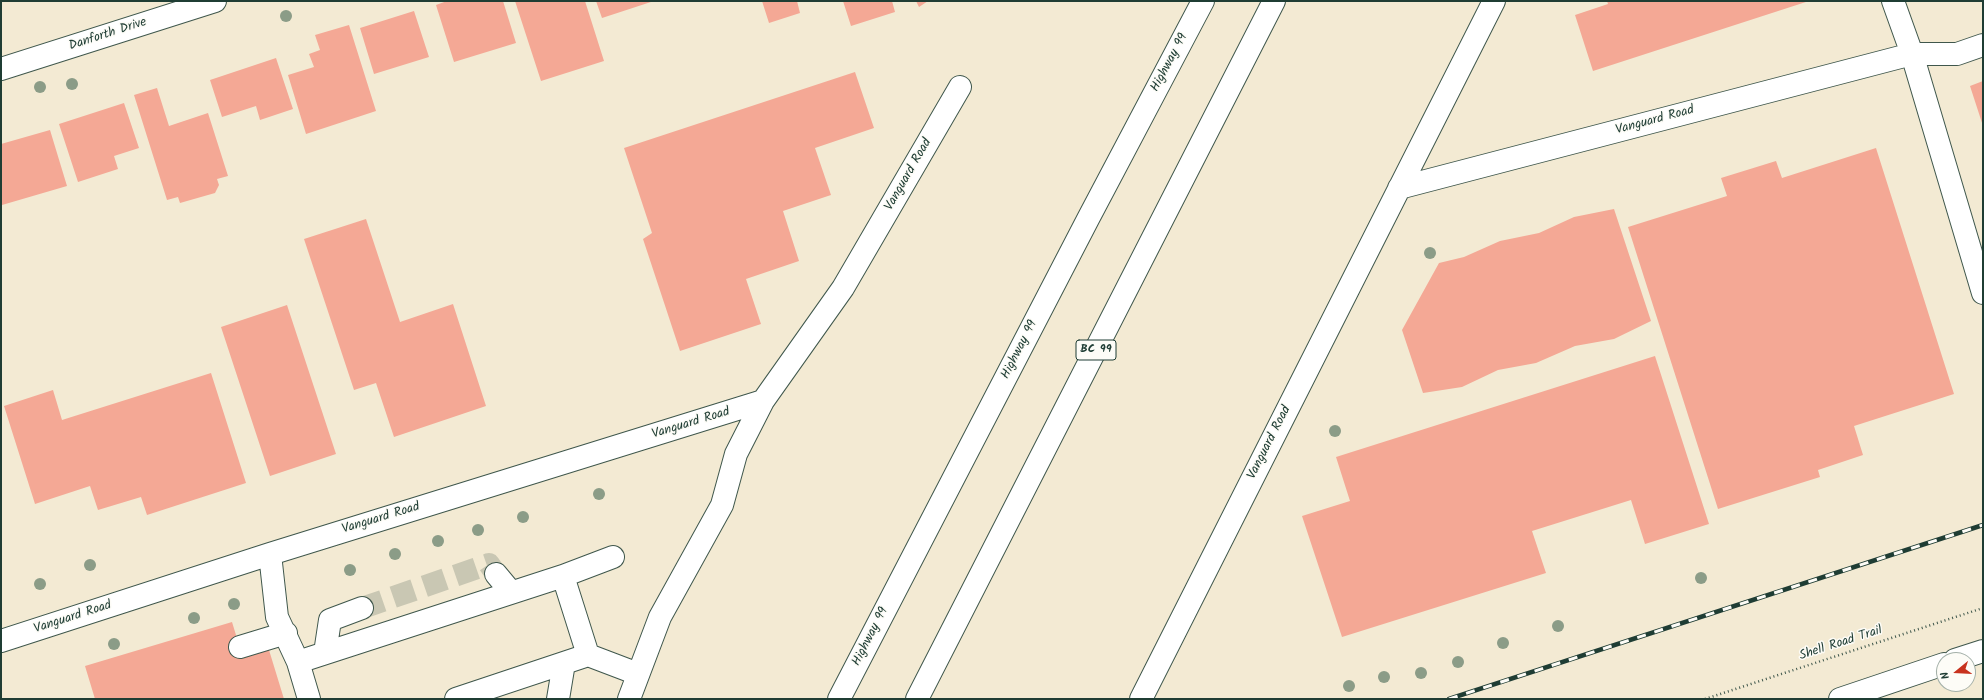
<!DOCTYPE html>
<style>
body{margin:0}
#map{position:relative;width:1984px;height:700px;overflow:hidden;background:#f3ead3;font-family:Kalam,sans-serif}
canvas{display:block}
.frame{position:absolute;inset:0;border:2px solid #1f3d34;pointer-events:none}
.north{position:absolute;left:1936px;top:652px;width:40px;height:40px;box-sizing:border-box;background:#fdfcf7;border:1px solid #a4b0a9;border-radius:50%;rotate:252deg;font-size:11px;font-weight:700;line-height:16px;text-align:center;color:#1f3d34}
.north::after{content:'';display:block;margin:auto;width:14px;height:18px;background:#c8321e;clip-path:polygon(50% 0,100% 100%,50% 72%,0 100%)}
</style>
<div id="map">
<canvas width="1984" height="700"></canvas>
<div class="frame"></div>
<div class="north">N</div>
</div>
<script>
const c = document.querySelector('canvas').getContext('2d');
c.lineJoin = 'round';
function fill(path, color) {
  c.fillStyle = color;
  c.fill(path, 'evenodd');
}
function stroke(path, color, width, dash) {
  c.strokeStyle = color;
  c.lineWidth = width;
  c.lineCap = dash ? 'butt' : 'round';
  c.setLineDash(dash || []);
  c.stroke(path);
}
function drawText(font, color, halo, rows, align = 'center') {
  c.font = font + ' Kalam,sans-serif';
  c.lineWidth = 3;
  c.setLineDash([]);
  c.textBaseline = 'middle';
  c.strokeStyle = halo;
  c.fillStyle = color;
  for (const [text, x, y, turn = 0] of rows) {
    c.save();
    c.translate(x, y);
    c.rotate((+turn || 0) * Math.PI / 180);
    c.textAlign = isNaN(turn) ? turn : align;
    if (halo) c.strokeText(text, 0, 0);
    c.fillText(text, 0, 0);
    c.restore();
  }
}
const building = new Path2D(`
 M447,1H503L516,43L454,62L436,5Z
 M515,1H585L604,61L541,81Z
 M596,1H654L602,18Z
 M762,1H797L800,13L769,23Z
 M843,1H892L895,12L851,26Z
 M916,1H928L919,7Z
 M1607,1H1809L1593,71L1575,15L1608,4Z
 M414,11L429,57L374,74L360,28Z
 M349,25L376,111L306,134L288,75L314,67L309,54L320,50L315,35Z
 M276,58L293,109L260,120L256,106L222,117L210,80Z
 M855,72L874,128L815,148L831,195L783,211L799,261L746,279L761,324L680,351L643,239L652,233L624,148Z
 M1983,81V126L1970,86Z
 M157,88L169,126L208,113L228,176L217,179L219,185L215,193L180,203L178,197L167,200L134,95Z
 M124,103L139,148L114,156L118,169L78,182L59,124Z
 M50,130L67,186L2,205L1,144Z
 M1876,148L1954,394L1854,426L1863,455L1818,470L1820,477L1718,509L1628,227L1727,196L1721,178L1776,161L1782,178Z
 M1614,209L1651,321L1614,339L1575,346L1536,363L1498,370L1462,387L1423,393L1402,330L1439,263L1464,257L1500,241L1539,233L1574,217Z
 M366,219L400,322L453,304L486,406L394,437L376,383L354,390L304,239Z
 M287,305L336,454L270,476L221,327Z
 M1655,356L1709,524L1645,544L1631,500L1532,531L1546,573L1342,637L1302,516L1350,501L1336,457Z
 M211,373L246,483L147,515L141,497L98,510L90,486L35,504L4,406L53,390L62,420Z
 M232,622L243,658L269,650L284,699H95L85,666Z`);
const minorTunnel = new Path2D(`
 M362,608L489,564L496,574`);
const path = new Path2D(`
 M1705,699L1983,608`);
const minor = new Path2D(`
 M1893,1L1912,54L1983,293
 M1,69L215,1
 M1399,188L1912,54H1957L1983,45
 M270,554L277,617L298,662L309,699
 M496,574L511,592
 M563,576L613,557
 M1,641L270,554L763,401
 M240,647L286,633
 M325,653L330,620L362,608
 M298,662L563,576L588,655
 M456,699L588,655L638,674
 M558,699L564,663
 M629,699L660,617L722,505L736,454L763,401L843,288L960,87
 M1141,699L1494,1`);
const major = new Path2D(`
 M1955,660L1983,651
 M1840,699L1944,664`);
const highway = new Path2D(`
 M839,699L1088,219L1203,1
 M917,699L1274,1`);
const rail = new Path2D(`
 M1449,699L1983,525`);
const trees = [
 [286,16],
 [72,84],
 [40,87],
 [1430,253],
 [1335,431],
 [599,494],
 [523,517],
 [478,530],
 [438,541],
 [395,554],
 [90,565],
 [350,570],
 [1701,578],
 [40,584],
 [234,604],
 [194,618],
 [1558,626],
 [1503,643],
 [114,644],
 [1458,662],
 [1421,673],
 [1384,677],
 [1349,686]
];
const shields = [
 [1096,350,40]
];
const shieldNames = [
 ["BC 99",1096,350]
];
const streetNames = [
 ["Danforth Drive",108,35,-18],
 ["Highway 99",1170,63,-62],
 ["Vanguard Road",1655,121,-15],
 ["Vanguard Road",909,175,-60],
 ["Highway 99",1020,350,-63],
 ["Vanguard Road",691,424,-17],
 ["Vanguard Road",1270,443,-63],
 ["Vanguard Road",381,519,-17],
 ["Vanguard Road",73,618,-18],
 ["Highway 99",871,637,-63],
 ["Shell Road Trail",1841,644,-18]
];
fill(building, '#f4a895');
stroke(minorTunnel, '#c9c7b3', 22, [22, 11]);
stroke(minor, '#3f574c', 24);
stroke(major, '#3f574c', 24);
stroke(highway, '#3f574c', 24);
stroke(path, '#3f574c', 2.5, [1, 3]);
stroke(minor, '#fff', 22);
stroke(major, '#fff', 22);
stroke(highway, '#fff', 22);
stroke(rail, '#1f3d34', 4.5);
stroke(rail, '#fdfcf7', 3, [9]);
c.fillStyle = '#8b9c87';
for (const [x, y] of trees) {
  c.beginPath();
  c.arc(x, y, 6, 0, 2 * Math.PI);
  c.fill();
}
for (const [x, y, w] of shields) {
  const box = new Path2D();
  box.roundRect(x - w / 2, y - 10, w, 20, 3);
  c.fillStyle = '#fdfcf7';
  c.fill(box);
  stroke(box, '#1f3d34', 1);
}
drawText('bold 12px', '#1f3d34', null, shieldNames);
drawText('13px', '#1f3d34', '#fdfcf7', streetNames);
</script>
